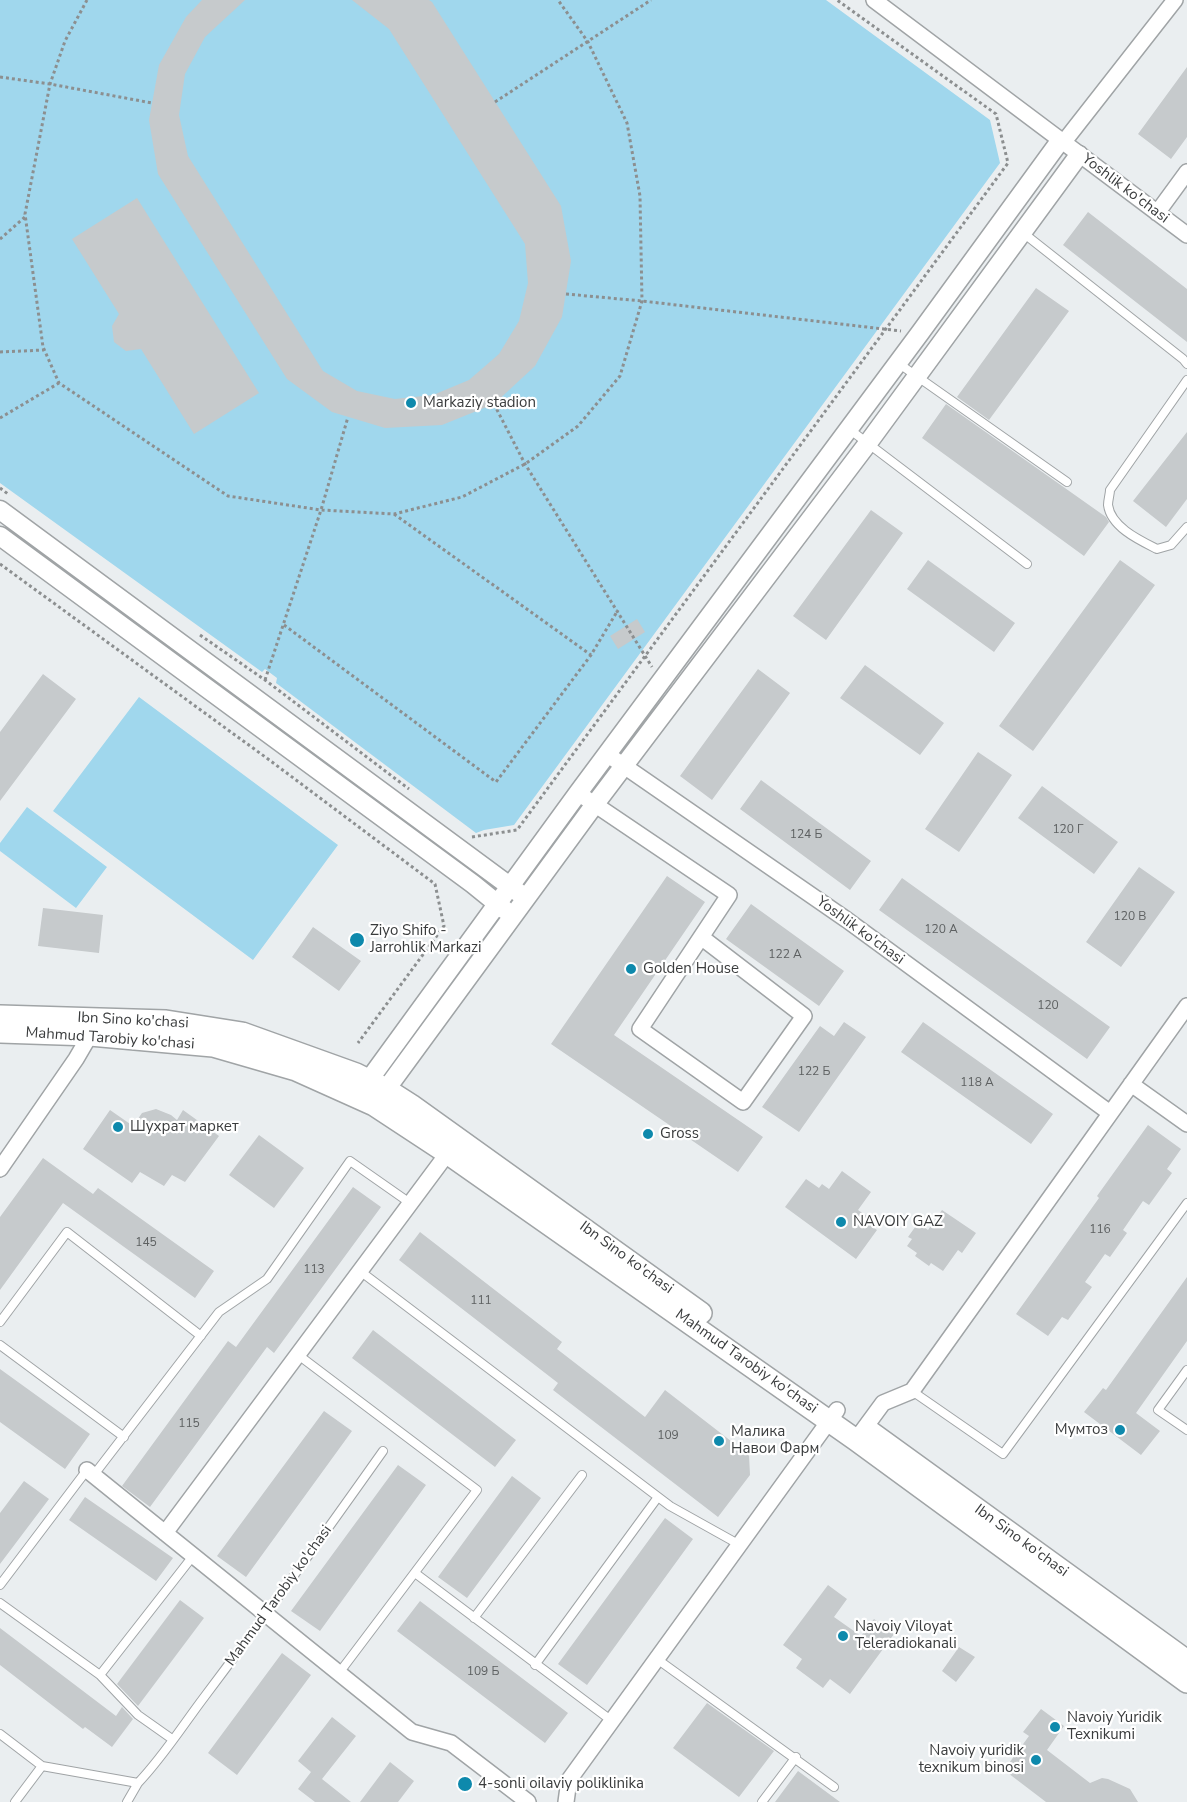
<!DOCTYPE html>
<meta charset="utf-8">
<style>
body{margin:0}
canvas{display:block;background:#eaeef0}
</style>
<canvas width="1187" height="1802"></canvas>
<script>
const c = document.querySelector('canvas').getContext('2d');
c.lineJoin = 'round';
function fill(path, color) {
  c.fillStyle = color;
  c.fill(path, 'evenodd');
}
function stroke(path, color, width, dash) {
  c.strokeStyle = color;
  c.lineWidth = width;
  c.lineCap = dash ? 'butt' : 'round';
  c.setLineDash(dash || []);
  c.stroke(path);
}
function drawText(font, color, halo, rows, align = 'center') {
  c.font = font + ' "Nunito Sans",sans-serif';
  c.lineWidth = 4.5;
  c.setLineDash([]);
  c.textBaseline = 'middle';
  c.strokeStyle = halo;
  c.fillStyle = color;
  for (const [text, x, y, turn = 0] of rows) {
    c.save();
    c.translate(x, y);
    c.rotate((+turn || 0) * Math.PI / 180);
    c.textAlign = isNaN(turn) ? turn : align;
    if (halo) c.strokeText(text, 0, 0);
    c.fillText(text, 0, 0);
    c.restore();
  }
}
const green = new Path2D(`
 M0,0H826L990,120L1000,163L514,825L484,830L476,833L276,683L277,678L265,669L262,672L0,483Z
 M139,697L338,845L253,960L53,811Z
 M27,807L107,867L76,908L0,851V843Z`);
const building = new Path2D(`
 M202,0H245L205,37L185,74L179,115L188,156L323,371L357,391L395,399L433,395L469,380L499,354L519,321L528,283L525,244L389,29L352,0H429L432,2L561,206L571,261L562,317L535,366L494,404L442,425L385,428L332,412L287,379L158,174L149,120L159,65L186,17Z
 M1187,67V137L1171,159L1138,134Z
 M137,198L259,393L194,434L141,349L126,351L114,342L112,326L119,314L72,239Z
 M1088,212L1187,289V342L1063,245Z
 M1036,288L1069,311L989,420L957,397Z
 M946,404L1106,517L1109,522L1084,556L922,438Z
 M1187,432V499L1166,527L1133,501Z
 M871,510L903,533L826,640L793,616Z
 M928,560L1015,623L994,652L907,589Z
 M1120,560L1155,585L1033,751L999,726Z
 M637,619L645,632L618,649L610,636Z
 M865,665L944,723L920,755L840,698Z
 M758,669L790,693L712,800L680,776Z
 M43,674L76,699L0,801V732Z
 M978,752L1012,775L959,852L925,829Z
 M761,780L871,861L850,890L740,809Z
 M1042,786L1118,842L1094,874L1018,818Z
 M1139,867L1175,892L1121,967L1086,942Z
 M667,876L705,902L614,1035L763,1137L738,1172L551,1044Z
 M902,878L1110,1027L1087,1059L879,910Z
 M751,904L844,971L819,1006L726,939Z
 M43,908L103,915L99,953L38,946Z
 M313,927L361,961L339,991L292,957Z
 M844,1022L866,1037L799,1132L762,1107L820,1026L834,1036Z
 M923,1022L1053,1114L1031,1144L901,1052Z
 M156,1109L171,1115L177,1120L183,1110L219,1136L185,1182L172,1175L164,1186L140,1172L132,1183L83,1149L110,1110L133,1126L142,1113Z
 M1148,1125L1181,1149L1167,1169L1172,1173L1149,1205L1143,1201L1123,1230L1127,1233L1110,1257L1105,1254L1085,1282L1092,1287L1068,1320L1062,1317L1048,1336L1016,1314L1099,1198L1097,1196Z
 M259,1135L304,1168L274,1208L229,1175Z
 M43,1158L93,1194L98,1188L214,1271L195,1298L63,1203L0,1290V1217Z
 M842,1171L871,1192L858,1210L867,1216L864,1220L877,1230L856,1259L785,1207L806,1179L819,1188L822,1184L829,1189Z
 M353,1187L381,1207L274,1353L267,1347L150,1507L122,1486L228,1341L236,1347Z
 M942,1210L976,1233L962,1253L958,1250L943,1271L931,1263L929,1266L915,1256L917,1253L907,1246L912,1239L908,1237L918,1223L928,1230Z
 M420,1232L562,1342L557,1349L645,1417L665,1390L749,1455L750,1475L718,1517L553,1390L558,1383L399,1260Z
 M1187,1277V1341L1136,1413L1160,1431L1141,1455L1084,1412L1103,1388L1106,1390Z
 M373,1330L516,1440L495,1467L352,1358Z
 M0,1369L90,1434L65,1469L0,1422Z
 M324,1411L352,1431L246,1577L217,1556Z
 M398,1465L426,1485L320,1631L291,1611Z
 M512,1476L541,1498L467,1598L438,1577Z
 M24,1481L49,1499L0,1564V1513Z
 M85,1497L173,1558L156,1581L69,1520Z
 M665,1518L693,1539L587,1685L558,1664Z
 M828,1585L847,1599L834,1617L861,1636L874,1619L894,1634L850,1694L830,1679L823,1688L796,1668L802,1659L783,1645Z
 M180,1600L204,1618L138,1706L117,1684Z
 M420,1601L568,1713L545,1743L397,1631Z
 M0,1628L116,1716L122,1707L133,1719L112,1747L85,1727L83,1729L0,1665Z
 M959,1647L975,1657L956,1682L942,1671Z
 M282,1653L311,1675L237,1775L208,1753Z
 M707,1703L774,1751L739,1797L673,1748Z
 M1041,1709L1064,1726L1047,1750L1090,1783L1102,1778L1108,1779L1130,1789L1138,1802H1046L1004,1770L1029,1736L1023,1732Z
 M332,1717L356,1736L322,1779L351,1802H315L298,1789L311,1772L298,1761Z
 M390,1762L414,1781L398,1802H360Z
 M798,1771L840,1802H775Z`);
const path = new Path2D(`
 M87,0L65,41L50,84L25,214L43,347L59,383L228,496L321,510L394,514L462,497L525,464L578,426L620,376L642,301L640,196L627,123L588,42L558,0
 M0,77L50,84L152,103
 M495,102L651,0
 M0,239L25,217
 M566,294L642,301L901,331
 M0,352L44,350
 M494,404L525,464L652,667
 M0,418L59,383
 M0,488L8,494
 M394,514L591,655
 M0,564L268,759L435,884L444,926L358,1043
 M284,625L496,782L591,655L618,610
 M200,635L265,680L409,789
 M265,680L321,510L348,417
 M472,837L517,830L1008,163L996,114L837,0`);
const service = new Path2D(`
 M1022,232L1183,359L1187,364
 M898,363L1067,482
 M1187,380L1110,490C1110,494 1108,500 1108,505C1111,527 1139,540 1157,549L1171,545L1187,527
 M849,429L1027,564
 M360,1271L670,1506L740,1545
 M0,1322L67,1232L201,1336
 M0,1345L124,1437
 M297,1354L477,1490L339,1673
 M1187,1370L1158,1410L1187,1430
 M912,1391L1003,1454L1187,1203
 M93,1476L219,1312L267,1279L350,1161L410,1203
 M415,1573L612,1721
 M0,1585L87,1470
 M0,1603L100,1675L193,1556
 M474,1618L582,1475
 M657,1659L834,1787
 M535,1665L658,1497
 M100,1675L138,1715L172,1739
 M0,1734L42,1766L138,1783C163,1757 183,1725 205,1696C266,1615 325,1533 383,1451
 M15,1802L42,1766
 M127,1802L138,1783
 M762,1802L796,1757`);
const minor = new Path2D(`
 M874,0L1187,235
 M1063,143L1175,0
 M1157,213L1187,172
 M614,759L847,920L1110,1113
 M578,793L729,895L640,1029L743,1102L804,1016L701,937
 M1131,1084L1187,1124
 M0,1169L76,1059L90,1035L91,1026
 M858,1437L883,1403L912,1391L1187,1006
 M87,1470L412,1732L451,1743L528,1802
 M165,1533L453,1146
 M566,1802L569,1780L837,1410`);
const tertiary = new Path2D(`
 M0,510L519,893
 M0,536L473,884L505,910
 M361,1091L578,793L920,333L1060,141
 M379,1099L595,804L868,443L1079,155`);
const secondary = new Path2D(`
 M0,1016L166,1021L242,1033L356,1074L386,1089L411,1105L701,1313
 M0,1032L90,1035L213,1046L296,1070L374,1105L447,1153L856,1440L1187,1682
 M869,1431L1187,1661`);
const markers = [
 [411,403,6,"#0e89ac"],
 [357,940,8,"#0e89ac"],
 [631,969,6,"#0e89ac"],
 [118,1127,6,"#0e89ac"],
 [648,1134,6,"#0e89ac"],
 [841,1222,6,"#0e89ac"],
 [1120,1430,6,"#0e89ac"],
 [719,1441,6,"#0e89ac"],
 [843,1636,6,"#0e89ac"],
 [1055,1727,6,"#0e89ac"],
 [1036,1760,6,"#0e89ac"],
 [465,1784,8,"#0e89ac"]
];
const numberNames = [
 ["120 Г",1068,830],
 ["124 Б",806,835],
 ["120 В",1130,917],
 ["120 А",941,930],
 ["122 А",785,955],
 ["120",1048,1006],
 ["122 Б",814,1072],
 ["118 А",977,1083],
 ["116",1100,1230],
 ["145",146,1243],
 ["113",314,1270],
 ["111",481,1301],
 ["115",189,1424],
 ["109",668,1436],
 ["109 Б",483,1672]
];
const streetNames = [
 ["Yoshlik ko'chasi",1125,189,37],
 ["Yoshlik ko'chasi",860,931,36],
 ["Ibn Sino ko'chasi",133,1021,3],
 ["Mahmud Tarobiy ko'chasi",110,1039,4],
 ["Ibn Sino ko'chasi",626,1258,36],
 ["Mahmud Tarobiy ko'chasi",746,1362,35],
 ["Ibn Sino ko'chasi",1021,1541,36],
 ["Mahmud Tarobiy ko'chasi",279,1596,-54]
];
const poiNames = [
 ["Markaziy stadion",423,403],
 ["Ziyo Shifo -",370,931],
 ["Jarrohlik Markazi",370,948],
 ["Golden House",643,969],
 ["Шухрат маркет",130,1127],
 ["Gross",660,1134],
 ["NAVOIY GAZ",853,1222],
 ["Мумтоз",1108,1430,"right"],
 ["Малика",731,1432],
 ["Навои Фарм",731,1449],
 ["Navoiy Viloyat",855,1627],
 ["Teleradiokanali",855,1644],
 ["Navoiy Yuridik",1067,1718],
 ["Texnikumi",1067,1735],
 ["Navoiy yuridik",1024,1751,"right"],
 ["texnikum binosi",1024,1768,"right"],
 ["4-sonli oilaviy poliklinika",478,1784]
];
fill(green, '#a0d7ed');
fill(building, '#c6cacc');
stroke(service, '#a0a4a6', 10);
stroke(minor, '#a0a4a6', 18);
stroke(tertiary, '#a0a4a6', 21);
stroke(secondary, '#a0a4a6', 24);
stroke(path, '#8c8f90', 3, [3, 3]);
stroke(service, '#fff', 8);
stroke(minor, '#fff', 15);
stroke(tertiary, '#fff', 18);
stroke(secondary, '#fff', 21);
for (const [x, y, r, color] of markers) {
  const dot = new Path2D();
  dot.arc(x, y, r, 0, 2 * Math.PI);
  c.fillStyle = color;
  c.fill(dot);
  stroke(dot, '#fff', 2);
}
drawText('12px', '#5d6061', null, numberNames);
drawText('15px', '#3a3c3d', '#fff', streetNames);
drawText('15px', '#3a3c3d', '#fff', poiNames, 'left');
</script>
